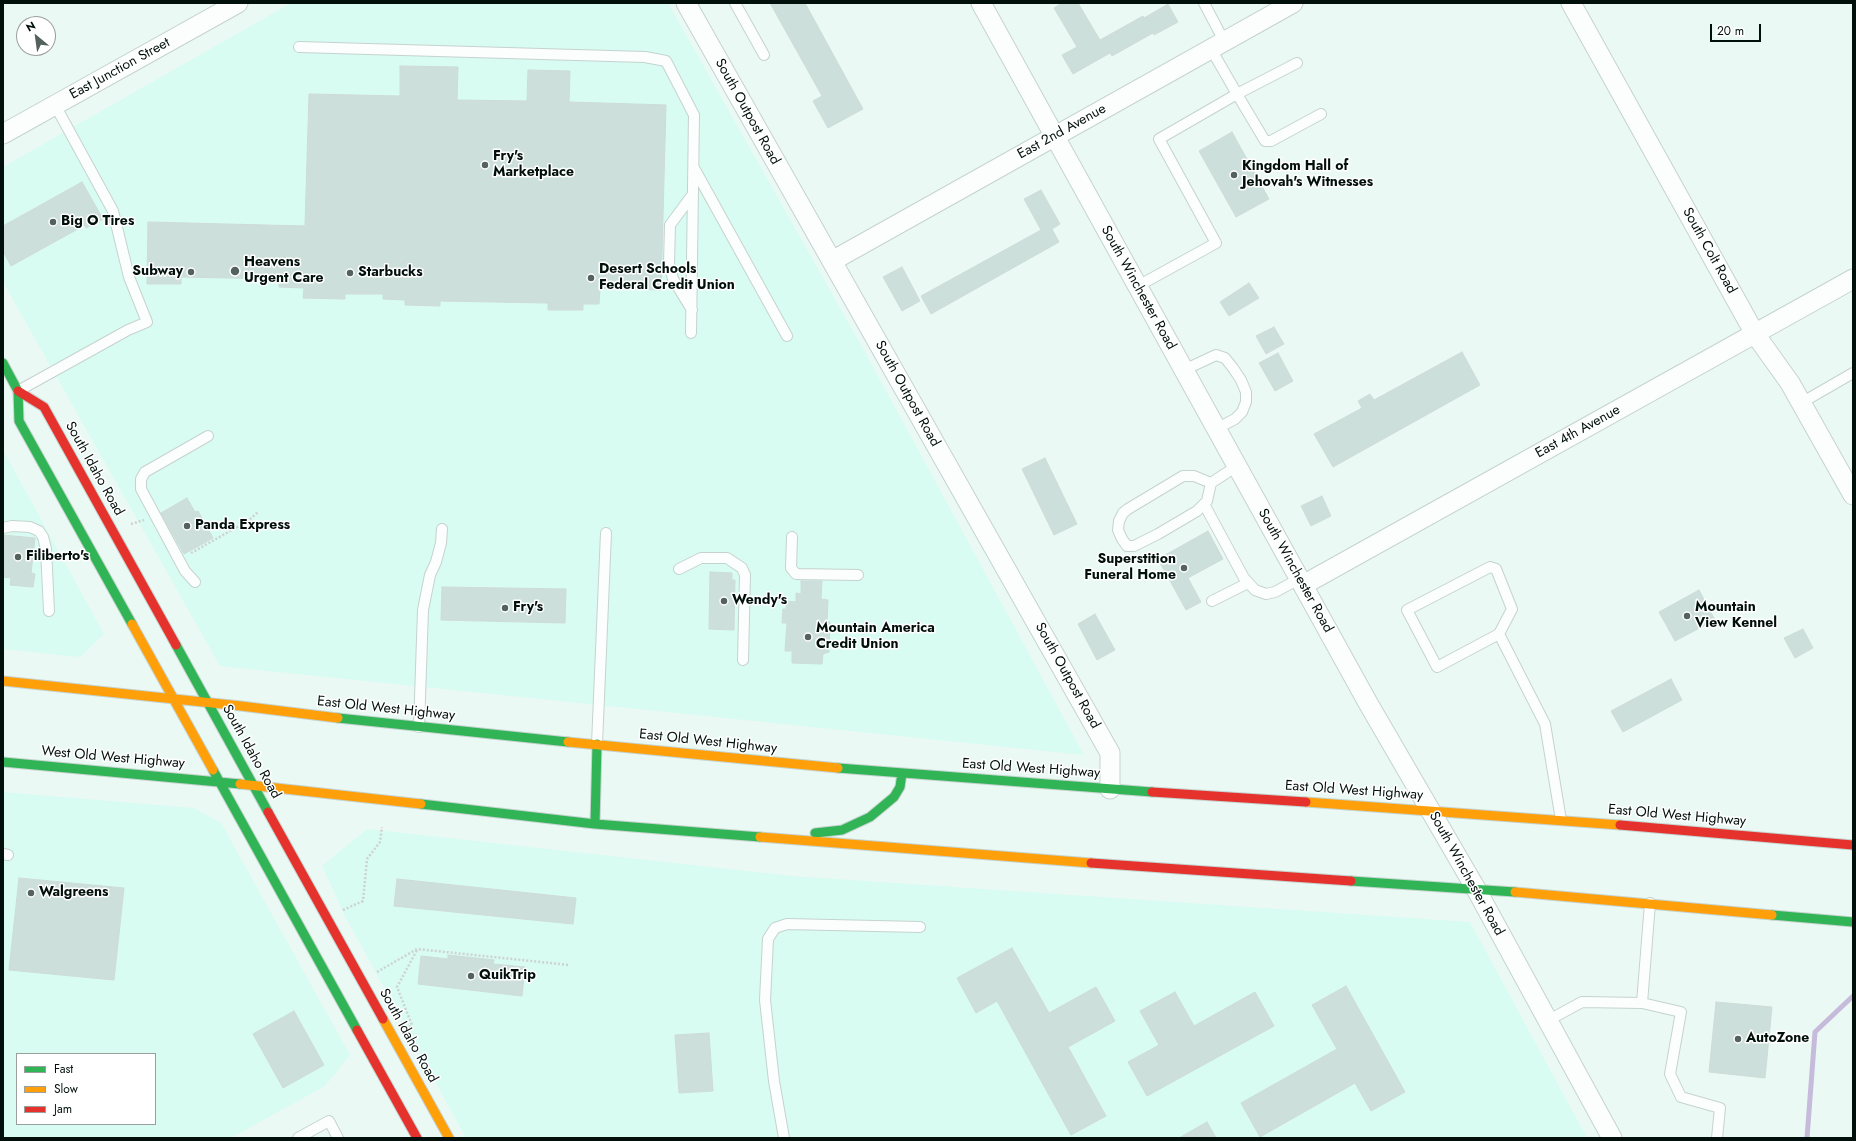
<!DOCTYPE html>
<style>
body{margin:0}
#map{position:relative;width:1856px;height:1141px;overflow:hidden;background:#ebf9f5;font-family:Jost,sans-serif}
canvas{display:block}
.frame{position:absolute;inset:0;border:4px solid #02100c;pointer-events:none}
.legend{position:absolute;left:16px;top:1053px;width:140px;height:72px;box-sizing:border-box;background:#fff;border:1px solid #9a9f9e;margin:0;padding:5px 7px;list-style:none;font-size:12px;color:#02100c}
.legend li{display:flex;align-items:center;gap:8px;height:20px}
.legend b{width:20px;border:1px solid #9a9f9e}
.north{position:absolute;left:16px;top:16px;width:40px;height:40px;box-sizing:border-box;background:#fff;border:1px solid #9a9f9e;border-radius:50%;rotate:331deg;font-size:11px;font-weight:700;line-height:16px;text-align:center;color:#02100c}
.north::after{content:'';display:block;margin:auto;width:14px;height:18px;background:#54625e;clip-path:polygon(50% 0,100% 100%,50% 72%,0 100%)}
.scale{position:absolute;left:1710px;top:24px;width:51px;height:18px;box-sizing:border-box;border:2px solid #02100c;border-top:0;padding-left:5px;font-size:12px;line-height:14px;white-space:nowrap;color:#02100c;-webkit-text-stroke:3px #fff;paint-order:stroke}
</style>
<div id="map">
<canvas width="1856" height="1141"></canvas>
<div class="frame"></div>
<ul class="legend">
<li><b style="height:5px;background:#30b455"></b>Fast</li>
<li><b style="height:5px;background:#ff9f0a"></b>Slow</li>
<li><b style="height:5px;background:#e5322d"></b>Jam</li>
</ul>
<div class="north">N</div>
<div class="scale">20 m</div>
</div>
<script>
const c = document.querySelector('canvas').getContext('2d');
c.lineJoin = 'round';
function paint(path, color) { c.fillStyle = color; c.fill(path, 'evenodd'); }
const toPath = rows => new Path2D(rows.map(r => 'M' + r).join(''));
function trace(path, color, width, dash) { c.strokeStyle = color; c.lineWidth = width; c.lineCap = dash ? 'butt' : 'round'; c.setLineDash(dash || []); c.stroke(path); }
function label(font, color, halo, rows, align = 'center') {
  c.font = font + ' Jost,sans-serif'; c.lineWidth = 3; c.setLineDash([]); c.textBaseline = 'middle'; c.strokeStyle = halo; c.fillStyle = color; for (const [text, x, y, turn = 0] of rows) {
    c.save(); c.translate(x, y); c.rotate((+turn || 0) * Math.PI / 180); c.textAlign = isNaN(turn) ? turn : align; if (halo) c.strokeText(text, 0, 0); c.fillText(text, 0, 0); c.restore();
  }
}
paint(toPath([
 [291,3,668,3,866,354,1084,755,220,666,3,282,3,167],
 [3,450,104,634,80,657,3,649],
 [3,792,194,808,221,823,350,1055,325,1086,231,1138,3,1138],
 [17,1054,155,1054,155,1124,17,1124],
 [367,829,792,876,1470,922,1587,1138,466,1138,345,916,322,866]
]), '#d8fbf2');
trace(toPath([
 [1807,1138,1815,1032,1853,996]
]), '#c7bbdb', 5);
const building = toPath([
 [770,3,805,3,863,109,828,128,813,101,822,96,770,3],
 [1062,3,1078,3,1100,40,1143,16,1144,18,1168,4,1178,22,1154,35,1153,33,1112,56,1110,53,1073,74,1062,55,1077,47,1054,8,1062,3],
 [400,66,458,67,457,100,527,101,528,70,570,71,569,102,666,105,661,290,600,288,599,304,583,304,583,310,548,310,548,303,440,301,440,306,405,305,405,300,383,299,383,294,345,294,345,299,303,298,304,288,279,287,279,279,181,277,181,284,147,284,148,222,305,226,309,94,400,96,400,66],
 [1232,132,1269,199,1236,217,1199,151,1232,132],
 [82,182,103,219,86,228,85,225,11,266,3,251,3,226,82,182],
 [1041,190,1060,224,1052,229,1059,242,931,314,921,296,1041,230,1024,199,1041,190],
 [902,267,920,301,902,311,883,277,902,267],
 [1249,283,1259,298,1229,316,1220,302,1249,283],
 [1274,327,1284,344,1266,354,1256,336,1274,327],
 [1462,352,1480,385,1333,467,1314,434,1362,408,1358,401,1370,394,1374,400,1462,352],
 [1278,353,1293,381,1275,391,1259,363,1278,353],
 [1045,458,1077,524,1054,535,1022,469,1045,458],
 [1322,496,1331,516,1311,526,1301,506,1322,496],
 [187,498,195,512,198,511,213,538,184,554,161,513,187,498],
 [1208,531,1223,559,1188,578,1201,602,1186,610,1158,559,1208,531],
 [3,535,35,538,31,573,35,574,33,587,10,585,11,578,3,577,3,535],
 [710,572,732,573,732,580,735,580,734,630,709,629,710,572],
 [801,581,822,581,821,599,828,600,827,622,830,622,829,652,823,654,822,664,792,663,792,651,785,651,787,623,782,623,783,609,786,609,787,601,796,602,796,593,801,594,801,581],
 [442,587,566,589,565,623,441,620,442,587],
 [1699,590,1715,620,1675,641,1659,612,1699,590],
 [1095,614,1115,650,1097,660,1078,624,1095,614],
 [1803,629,1813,648,1795,658,1784,638,1803,629],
 [1671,679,1682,700,1623,732,1611,711,1671,679],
 [19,878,124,888,114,980,9,970,19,878],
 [397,879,576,898,573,924,394,906,397,879],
 [1012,948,1049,1013,1096,987,1115,1021,1068,1047,1106,1116,1071,1135,997,1001,976,1013,957,978,1012,948],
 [448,955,494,960,493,964,525,967,522,996,418,984,421,956,448,959,448,955],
 [1346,986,1405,1092,1371,1111,1355,1083,1260,1137,1241,1103,1337,1049,1312,1005,1346,986],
 [1175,992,1194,1026,1255,992,1274,1026,1147,1096,1128,1062,1159,1045,1140,1011,1175,992],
 [1716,1002,1772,1007,1765,1078,1709,1072,1716,1002],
 [294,1011,324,1065,283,1088,253,1034,294,1011],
 [709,1033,713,1091,679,1093,675,1035,709,1033],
 [1207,1122,1216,1138,1179,1138,1207,1122]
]);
paint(building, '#cddfda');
trace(building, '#cedcd8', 1);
const lane = toPath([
 [735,3,764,55],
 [1204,3,1224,41],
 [299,47,645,57,666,61,694,115,691,333],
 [1297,63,1237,94,1265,141,1271,141,1321,114],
 [694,168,787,336],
 [1138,286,1216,243,1159,139,1237,94,1211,49],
 [692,310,673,279,669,264,670,225,693,194],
 [1184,370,1216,355,1225,358,1233,368,1241,380,1246,392,1246,402,1242,412,1235,419,1216,429],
 [18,391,128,330,147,322,129,277,113,211,55,105],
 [1801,403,1853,373],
 [1211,483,1207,501,1197,511,1158,534,1134,546,1127,546,1122,539,1118,530,1119,521,1123,513,1128,509,1183,476,1194,476,1211,483,1237,466],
 [1204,504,1244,578,1255,590,1266,594,1275,592,1299,579],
 [3,528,12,526,30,527,39,531,43,537,46,549,49,611],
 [792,537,791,568,796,574,858,575],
 [679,569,701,558,727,558,742,568,745,575,743,660],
 [195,582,185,571,141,489,141,479,145,472,208,436],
 [1212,601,1248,583],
 [1499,634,1437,667,1407,610,1490,567,1496,569,1512,609,1499,634,1545,724,1561,820],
 [419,727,423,610,430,575,436,562,441,543,442,529],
 [597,744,606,533],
 [3,854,8,855],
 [1642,1003,1681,1012,1670,1074,1681,1097,1720,1108,1717,1138],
 [1547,1021,1582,1002,1642,1003,1650,903],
 [298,1138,329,1121,338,1138],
 [784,1138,774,1081,765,1000,768,939,775,928,787,924,920,927]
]);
const street = toPath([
 [686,3,1110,753,1110,789],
 [981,3,1368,703,1476,889,1612,1138],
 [1571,3,1755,334,1790,383,1853,495],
 [3,134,238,3],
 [832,261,1293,3],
 [1303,585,1853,279]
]);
const fast = toPath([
 [3,363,18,391,19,421,132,624],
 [176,645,268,812],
 [338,718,568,742],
 [3,762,240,784],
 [838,768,1152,792],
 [213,770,357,1030],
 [421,804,595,824,760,837],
 [595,824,597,744],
 [815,833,842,830,870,817,894,797,900,787,902,773],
 [1351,881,1515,892],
 [1772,915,1853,922]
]);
const slow = toPath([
 [132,624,213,770],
 [3,681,241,706,338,718],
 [568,742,838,768],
 [240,784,421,804],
 [1306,802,1620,825],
 [760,837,1091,863],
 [1515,892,1772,915],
 [383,1019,449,1138]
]);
const jam = toPath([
 [18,391,44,407,176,645],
 [1152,792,1306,802],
 [268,812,383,1019],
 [1620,825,1853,845],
 [1091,863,1351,881],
 [357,1030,417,1138]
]);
trace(lane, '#c5d3cf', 12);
trace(street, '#c5d3cf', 21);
trace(fast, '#c5d3cf', 11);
trace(slow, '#c5d3cf', 11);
trace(jam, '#c5d3cf', 11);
trace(toPath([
 [131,524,144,520],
 [191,553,248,521,258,512],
 [343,910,363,901,367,859,380,842,382,827],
 [377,972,417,949,569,965],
 [409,1027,412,1025,397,987,417,950]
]), '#ced2d1', 2.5, [2, 2]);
trace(lane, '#fcfefe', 10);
trace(street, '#fcfefe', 19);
trace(fast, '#30b455', 9);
trace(slow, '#ff9f0a', 9);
trace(jam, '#e5322d', 9);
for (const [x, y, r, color] of [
 [485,165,4,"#54625e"],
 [1234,175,4,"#54625e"],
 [53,222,4,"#54625e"],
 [235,271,5,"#54625e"],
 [191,272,4,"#54625e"],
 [350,273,4,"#54625e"],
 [591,278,4,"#54625e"],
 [187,526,4,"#54625e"],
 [18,557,4,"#54625e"],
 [1184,568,4,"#54625e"],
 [724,601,4,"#54625e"],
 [505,608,4,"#54625e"],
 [1687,616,4,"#54625e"],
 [808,637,4,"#54625e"],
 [31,893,4,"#54625e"],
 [471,976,4,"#54625e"],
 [1738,1039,4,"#54625e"]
]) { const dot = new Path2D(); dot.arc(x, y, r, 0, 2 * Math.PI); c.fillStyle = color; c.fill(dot); trace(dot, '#fff', 1.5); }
label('14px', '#02100c', '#fff', [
 ["East Junction Street",120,69,-29],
 ["South Outpost Road",747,112,61],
 ["East 2nd Avenue",1062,132,-29],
 ["South Colt Road",1709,251,61],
 ["South Winchester Road",1138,288,61],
 ["South Outpost Road",907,394,61],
 ["East 4th Avenue",1578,432,-29],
 ["South Idaho Road",94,469,61],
 ["South Winchester Road",1295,571,61],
 ["South Outpost Road",1067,676,61],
 ["East Old West Highway",386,709,6],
 ["East Old West Highway",708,742,6],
 ["South Idaho Road",251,752,61],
 ["West Old West Highway",113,758,5],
 ["East Old West Highway",1031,769,4],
 ["East Old West Highway",1354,791,4],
 ["East Old West Highway",1677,816,5],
 ["South Winchester Road",1466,874,61],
 ["South Idaho Road",408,1036,61]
]);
label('bold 14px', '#02100c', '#fff', [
 ["Fry's",493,157],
 ["Marketplace",493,173],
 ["Kingdom Hall of",1242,167],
 ["Jehovah's Witnesses",1242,183],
 ["Big O Tires",61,222],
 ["Heavens",244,263],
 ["Urgent Care",244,279],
 ["Desert Schools",599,270],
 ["Federal Credit Union",599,286],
 ["Subway",183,272,"right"],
 ["Starbucks",358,273],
 ["Panda Express",195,526],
 ["Filiberto's",26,557],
 ["Superstition",1176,560,"right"],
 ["Funeral Home",1176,576,"right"],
 ["Wendy's",732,601],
 ["Fry's",513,608],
 ["Mountain",1695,608],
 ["View Kennel",1695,624],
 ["Mountain America",816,629],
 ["Credit Union",816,645],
 ["Walgreens",39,893],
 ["QuikTrip",479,976],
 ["AutoZone",1746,1039]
], 'left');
</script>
